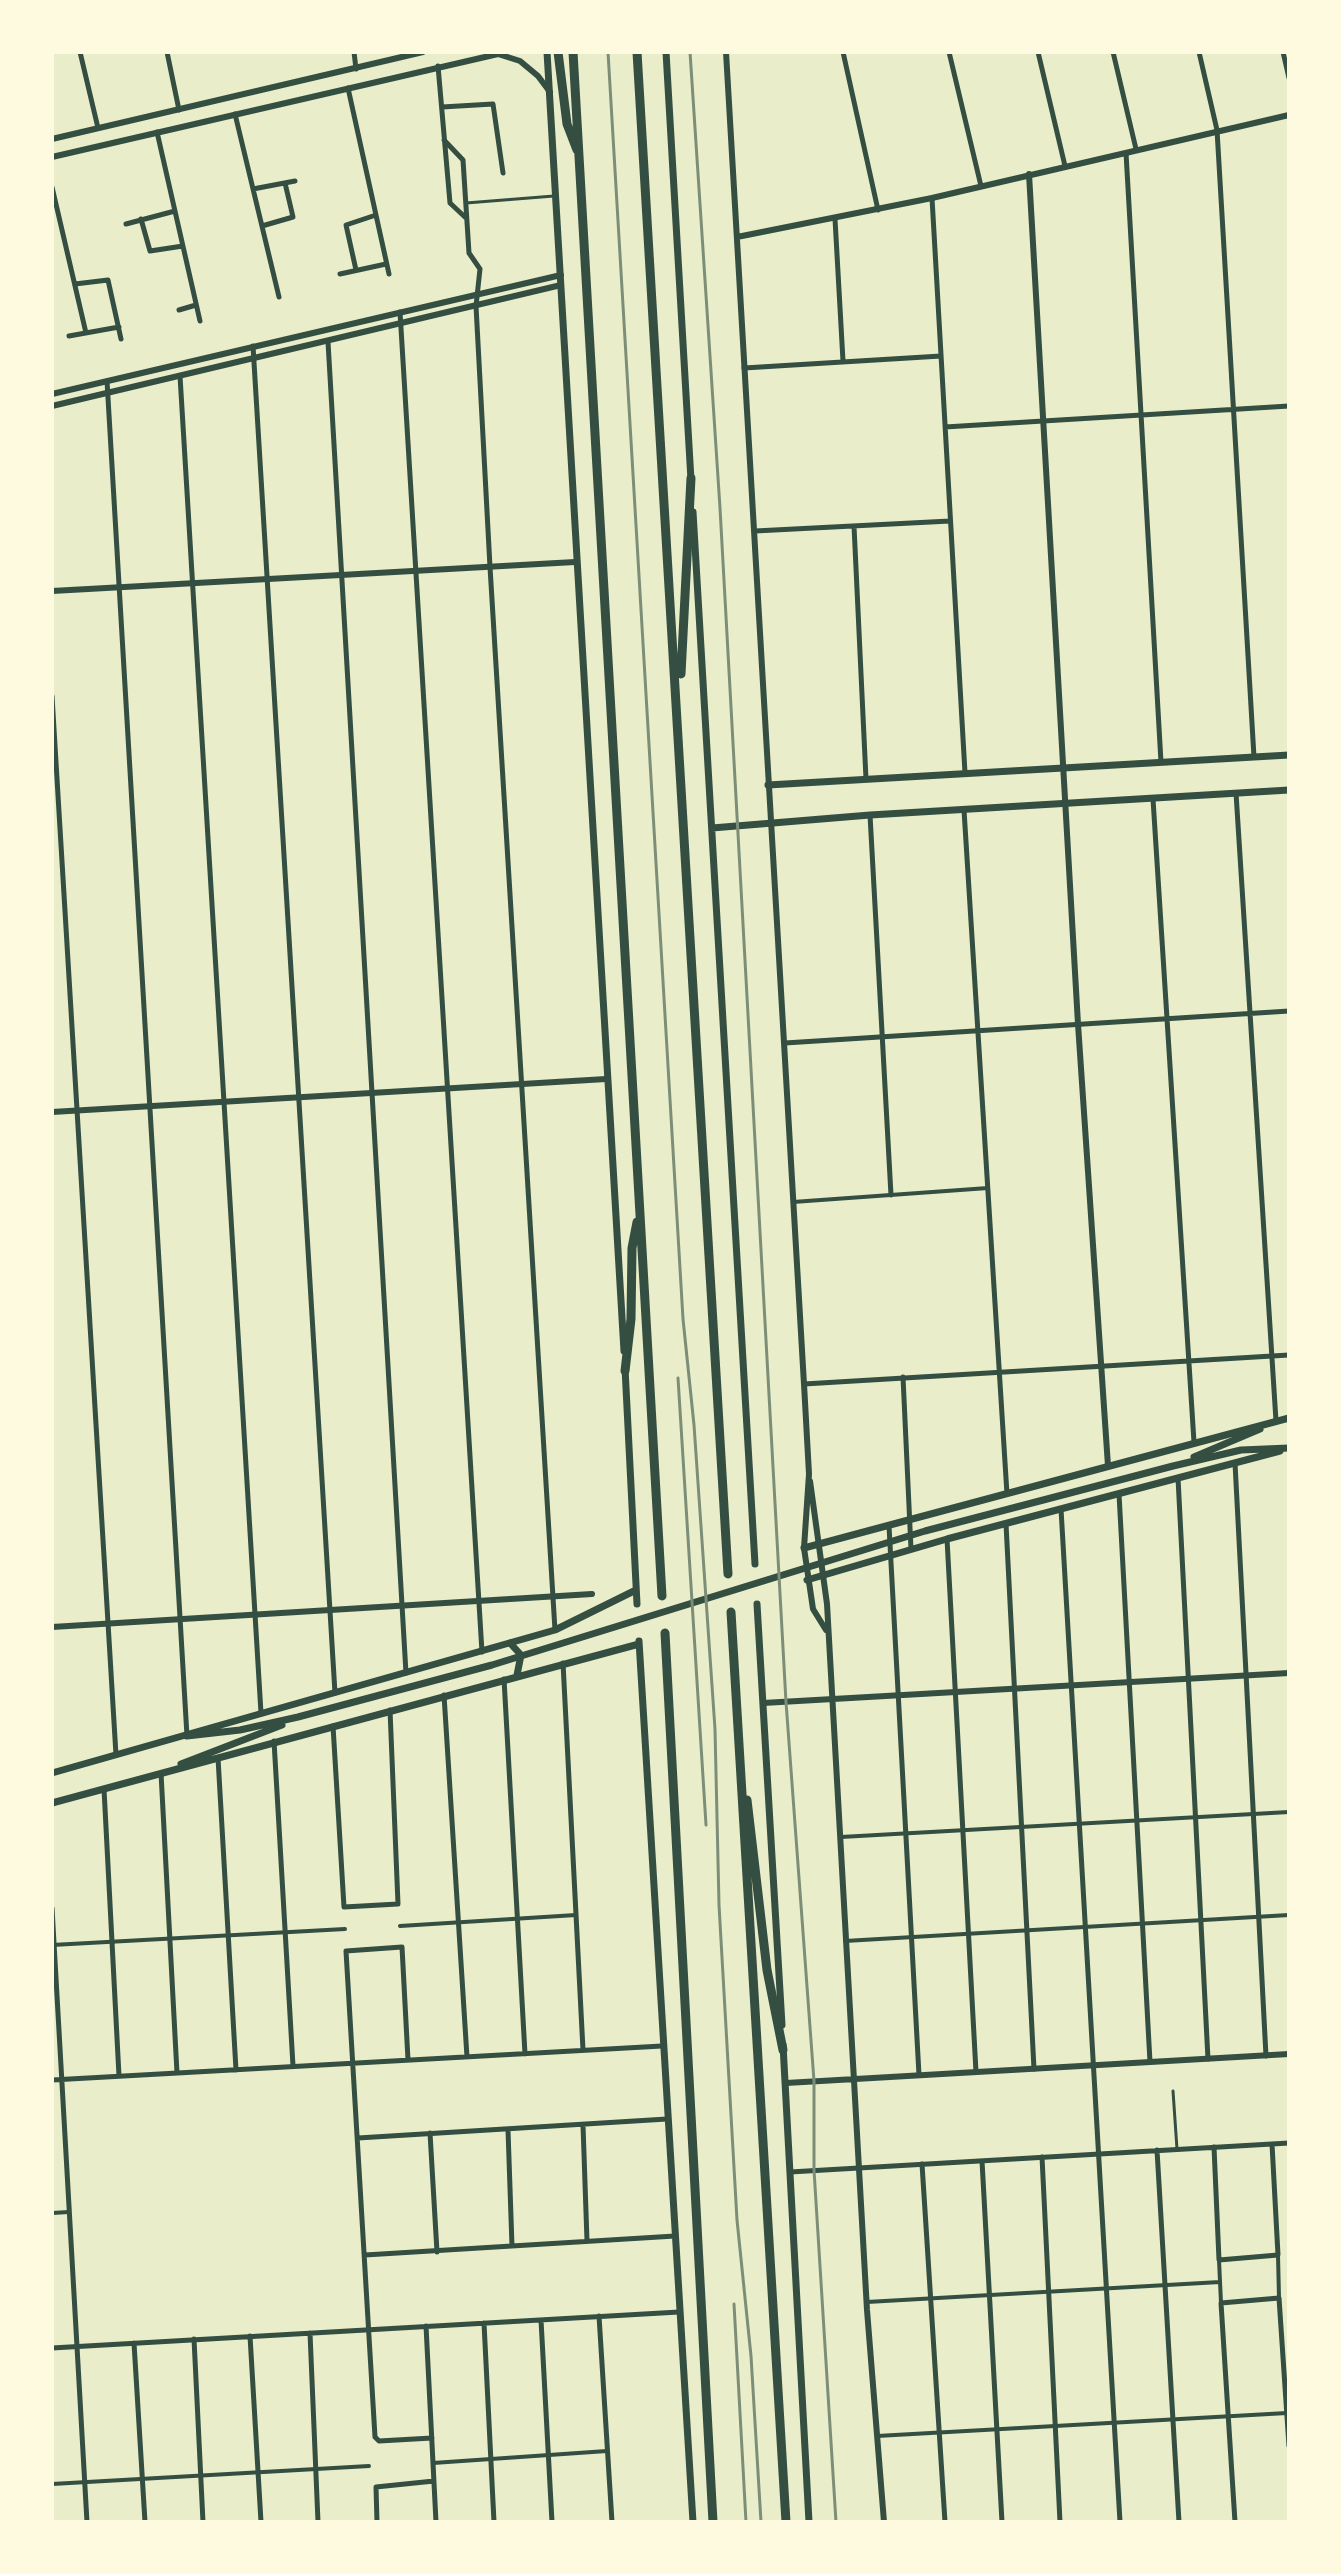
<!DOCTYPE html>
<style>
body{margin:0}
#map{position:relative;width:1341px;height:2574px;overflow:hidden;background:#e9edc9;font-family:"Exo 2",sans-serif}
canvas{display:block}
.frame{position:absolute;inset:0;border:54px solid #fefae0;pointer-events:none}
</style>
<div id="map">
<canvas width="1341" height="2574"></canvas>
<div class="frame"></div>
</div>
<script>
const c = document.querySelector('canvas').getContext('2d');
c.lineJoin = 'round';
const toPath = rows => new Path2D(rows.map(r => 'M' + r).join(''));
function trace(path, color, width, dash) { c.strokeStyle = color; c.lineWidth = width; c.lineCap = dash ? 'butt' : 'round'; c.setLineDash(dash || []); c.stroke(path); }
trace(toPath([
 [466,203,554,196],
 [1173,2091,1177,2149]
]), '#344e41', 3);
trace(toPath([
 [793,1202,988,1188],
 [841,1837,1289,1812],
 [400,1926,576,1915],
 [845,1941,1289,1915],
 [52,1945,345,1929],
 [52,2213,69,2212],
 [1278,2255,1279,2298],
 [1219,2260,1221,2303],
 [867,2302,1220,2282],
 [877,2436,1287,2413],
 [433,2463,607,2451],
 [52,2484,369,2466]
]), '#344e41', 4);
trace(toPath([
 [80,52,98,128],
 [167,52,179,110],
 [354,52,356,69],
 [843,52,878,210],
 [949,52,981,186],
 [1038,52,1065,166],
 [1113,52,1136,149],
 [1199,52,1217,130,1254,757],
 [1283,52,1289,78],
 [438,66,450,203,466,218],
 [348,88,389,274],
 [442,107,493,104,503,173],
 [235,114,279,297],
 [157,132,200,321],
 [444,140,463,160,469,253,480,269,476,306,490,567,555,1630],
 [1126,153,1161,762],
 [52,187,86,333],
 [253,189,295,181],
 [932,198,965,773],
 [141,219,150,251,183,246],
 [835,219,843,361],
 [126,224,175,211],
 [262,226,293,217,285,183],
 [356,270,346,225,376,215],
 [340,274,386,264],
 [75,284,108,280,121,339],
 [179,310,196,305],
 [400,312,482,1652],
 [69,336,119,327],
 [328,342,406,1673],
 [253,346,335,1693],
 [744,368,941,356],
 [180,376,261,1713],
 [107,381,187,1736],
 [945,427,1289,406],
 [854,526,866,779],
 [755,531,950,521],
 [52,696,116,1755],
 [1236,793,1276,1421],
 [1153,799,1194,1442],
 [964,810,1007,1494],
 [870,815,891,1195],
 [785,1043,1289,1011],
 [903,1377,911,1549],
 [804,1384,1289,1355],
 [1235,1463,1266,2056],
 [1178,1478,1208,2059],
 [1119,1494,1150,2062],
 [1061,1509,1120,2522],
 [1006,1524,1034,2069],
 [889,1526,919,2075],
 [947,1539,976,2072],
 [563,1663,583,2050],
 [504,1679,525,2054],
 [444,1695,467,2057],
 [333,1726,344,1907,398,1904,390,1710],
 [274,1741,293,2066],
 [218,1758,236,2070],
 [161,1773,177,2073],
 [104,1789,119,2076],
 [52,1908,87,2522],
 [408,2060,402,1947,346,1951,375,2437,379,2441,432,2438],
 [52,2080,662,2046],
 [583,2125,587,2241],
 [508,2130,512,2246],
 [430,2133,437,2252],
 [358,2138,667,2119],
 [1214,2147,1219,2260,1278,2255,1272,2144],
 [1157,2150,1179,2522],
 [1042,2157,1060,2522],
 [982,2161,1002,2522],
 [922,2164,945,2522],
 [790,2172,1289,2143],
 [365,2255,675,2236],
 [599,2316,612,2522],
 [541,2320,552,2522],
 [484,2323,494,2522],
 [426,2326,436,2522],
 [310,2333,318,2522],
 [250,2336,261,2522],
 [194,2339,203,2522],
 [134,2343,145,2522],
 [52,2348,679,2312],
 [377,2522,376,2487,434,2481],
 [1235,2522,1221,2303,1279,2298,1289,2446]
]), '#344e41', 5);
trace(toPath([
 [726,52,804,1384,809,1474,804,1548,813,1609,826,1630],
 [52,139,423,52],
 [52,157,498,54,520,61,538,76,550,92],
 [1029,174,1078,1024,1108,1466],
 [737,237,932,198,1289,115],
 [52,394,561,275],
 [52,406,561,285],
 [52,591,575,562],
 [52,1112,606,1079],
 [810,1481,827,1604,867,2310,884,2522],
 [52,1627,592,1594],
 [763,1703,1289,1673],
 [786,2083,1289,2054]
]), '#344e41', 6);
trace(toPath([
 [547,52,624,1351],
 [666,52,691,480],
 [693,512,755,1564],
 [768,785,1289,755],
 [712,828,870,815,1289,790],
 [625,1368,637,1604],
 [1194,1457,1260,1429],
 [804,1548,1289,1418],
 [807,1580,947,1539,1280,1451],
 [757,1604,782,2025],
 [639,1641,693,2522],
 [510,1643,521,1655,517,1675],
 [187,1736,240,1730,298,1717,492,1665,925,1531,1173,1466,1241,1450,1289,1448],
 [181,1764,282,1725],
 [52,1773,555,1630,636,1590],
 [52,1803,639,1644],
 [783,2045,809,2522]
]), '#344e41', 7);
trace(toPath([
 [558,52,567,124,577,150],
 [573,52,662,1596],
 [637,52,728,1574],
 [681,674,691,478],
 [625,1371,631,1319,632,1248,637,1222],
 [731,1612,786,2522],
 [665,1633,713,2522],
 [747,1800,767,1970,783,2050]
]), '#344e41', 9);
trace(toPath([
 [608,52,683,1319,694,1425,715,1729,719,1905,737,2220,751,2356,761,2522],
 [690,52,720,508,786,1702,814,2081,814,2170,836,2522],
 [678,1378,706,1825],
 [734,2304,746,2522]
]), '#7c8e77', 3);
</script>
